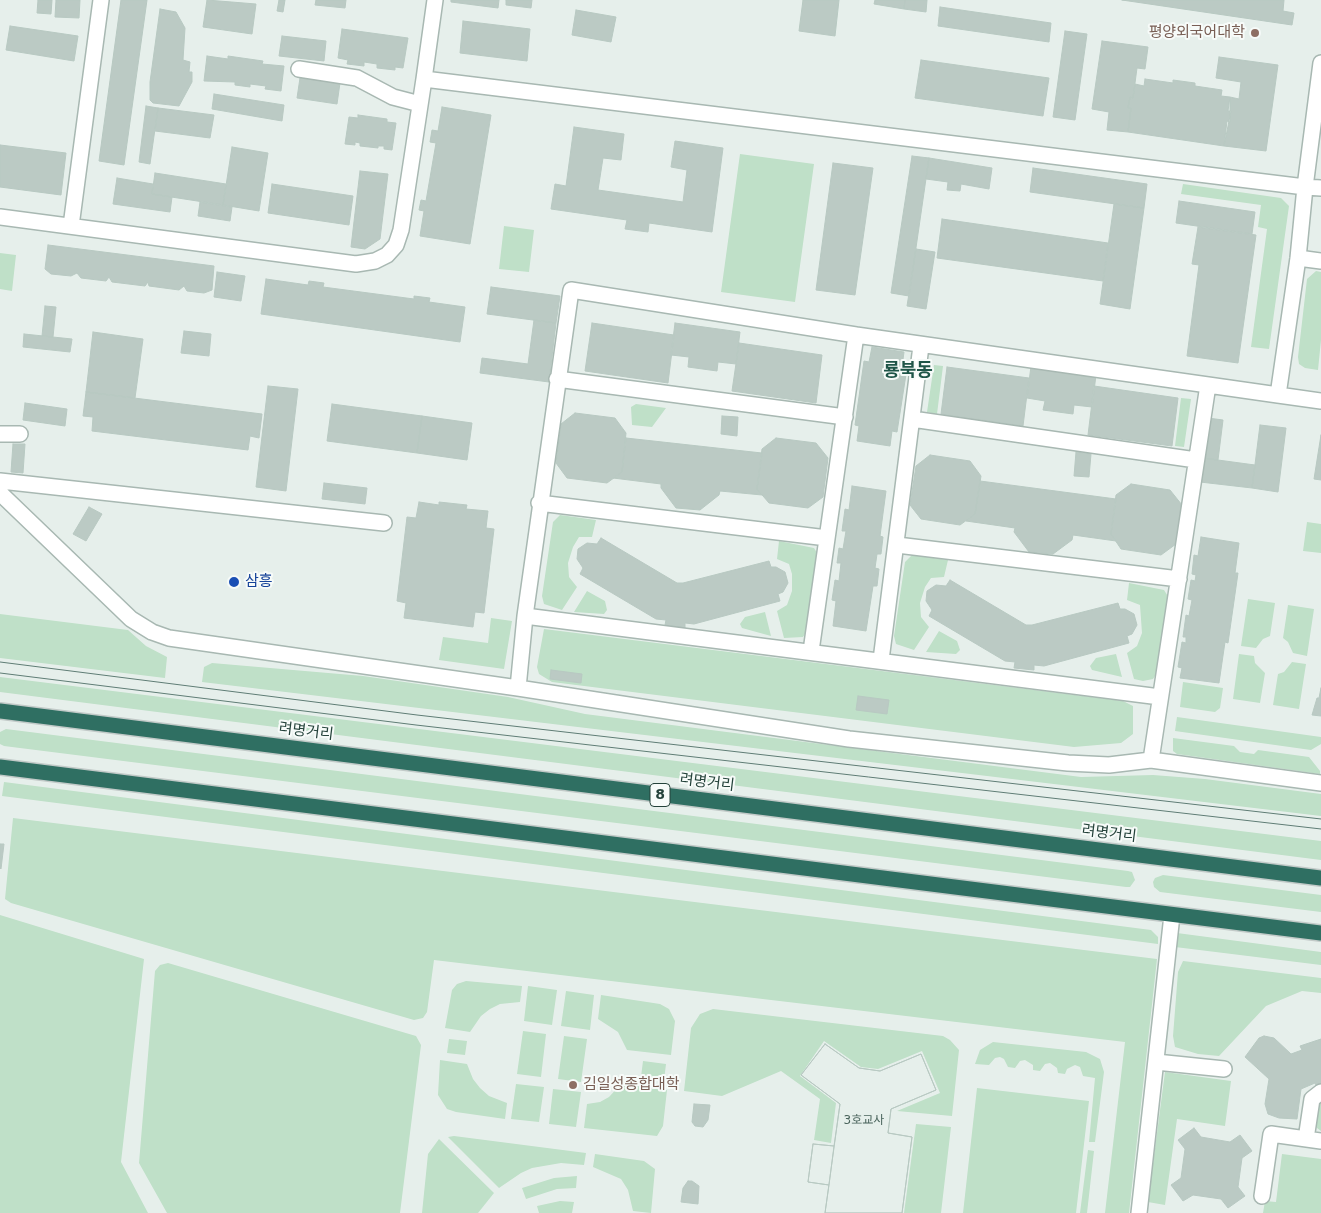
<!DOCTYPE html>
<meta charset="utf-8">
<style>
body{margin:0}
canvas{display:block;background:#e6efeb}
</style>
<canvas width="1321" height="1213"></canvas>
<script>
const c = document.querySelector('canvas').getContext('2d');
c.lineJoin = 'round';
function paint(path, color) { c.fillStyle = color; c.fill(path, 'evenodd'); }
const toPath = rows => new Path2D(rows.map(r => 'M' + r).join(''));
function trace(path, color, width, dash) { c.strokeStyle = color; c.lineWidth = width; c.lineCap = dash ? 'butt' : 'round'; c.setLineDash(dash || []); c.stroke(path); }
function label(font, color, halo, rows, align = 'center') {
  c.font = font + ' "DejaVu Sans","Noto Sans KR",sans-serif'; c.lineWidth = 4; c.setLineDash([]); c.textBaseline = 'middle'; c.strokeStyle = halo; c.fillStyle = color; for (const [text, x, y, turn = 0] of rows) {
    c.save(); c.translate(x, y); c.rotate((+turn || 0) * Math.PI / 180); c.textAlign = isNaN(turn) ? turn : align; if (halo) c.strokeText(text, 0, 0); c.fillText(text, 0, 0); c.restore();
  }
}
paint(toPath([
 [740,154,814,164,795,302,721,292],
 [1183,184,1281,198,1289,206,1269,349,1251,347,1267,229,1258,227,1261,205,1181,194],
 [504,226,534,230,529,272,499,269],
 [0,253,16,255,12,291,0,289],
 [1316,271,1321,272,1321,340,1318,370,1305,368,1299,364,1298,357,1307,279],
 [934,365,943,366,937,414,927,412],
 [1181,398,1191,399,1184,447,1175,446],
 [636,404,666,408,652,427,632,425,631,407],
 [560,515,596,520,592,537,579,537,573,547,568,563,569,577,577,587,562,610,544,604,542,596,553,522],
 [1307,522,1321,524,1321,553,1303,551],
 [779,541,814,548,819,556,807,631,803,637,784,638,777,611,787,605,792,591,792,574,789,564,777,559],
 [912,555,948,560,944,577,931,578,925,587,920,603,921,617,929,627,914,650,896,644,894,636,905,562],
 [1129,583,1164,590,1169,598,1157,673,1153,679,1143,681,1134,679,1127,653,1137,646,1142,633,1140,605,1127,600],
 [587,591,605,601,607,610,604,614,574,612],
 [1248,599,1275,603,1270,636,1263,639,1256,648,1241,646],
 [1288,605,1314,609,1307,656,1293,653,1288,642,1283,638],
 [765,612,771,636,742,628,740,624,745,617],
 [0,614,128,630,146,646,167,657,165,678,0,658],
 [491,618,512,621,504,669,439,660,443,637,488,643],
 [544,629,1123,701,1133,706,1133,734,1121,743,1074,747,552,682,539,674,537,667],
 [939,631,957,641,960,650,956,654,926,652],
 [1116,654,1122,677,1092,670,1090,666,1096,658],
 [1239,654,1254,656,1255,663,1265,673,1260,703,1233,699],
 [1292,662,1306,664,1299,709,1273,705,1278,674,1284,672],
 [212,663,363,676,508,697,585,714,1081,777,1153,775,1205,779,1321,794,1321,816,202,682,204,667],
 [0,677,1321,841,1321,860,0,692],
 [1183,682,1223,688,1220,708,1215,712,1180,707],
 [1177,717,1321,737,1321,744,1311,750,1175,731],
 [6,729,1128,871,1132,872,1135,880,1130,887,1126,887,4,746,0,744,0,732],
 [1173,738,1234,746,1240,752,1254,754,1258,750,1309,757,1320,771,1320,774,1177,754,1173,751],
 [4,782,1151,930,1158,937,1158,944,2,796],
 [13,818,1157,959,1129,1213,1105,1213,1125,1042,434,960,427,1012,423,1018,414,1020,11,903,5,899],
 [1163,875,1321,895,1321,912,1160,892,1154,887,1153,882,1155,878],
 [0,915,144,959,121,1162,148,1213,0,1213],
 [1177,933,1321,952,1321,965,1175,947],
 [1183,961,1321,978,1321,993,1302,991,1266,1006,1219,1056,1198,1054,1175,1047,1173,1036,1178,972],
 [168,963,416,1036,421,1045,400,1213,167,1213,139,1163,155,971,160,965],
 [466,981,522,986,520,1002,500,1004,490,1009,481,1016,470,1032,445,1028,452,990,457,984],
 [528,986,557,990,552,1025,524,1021],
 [566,991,594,995,590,1030,561,1026],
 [601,995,660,1004,669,1009,675,1021,671,1055,627,1050,618,1032,598,1019],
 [713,1009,943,1036,950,1040,959,1050,952,1116,897,1111,940,1093,922,1051,878,1069,861,1067,824,1041,800,1076,836,1103,831,1143,814,1140,820,1099,781,1071,722,1096,684,1091,691,1028,700,1014],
 [523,1031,546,1034,541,1077,517,1074],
 [564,1036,587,1039,581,1082,558,1079],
 [449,1039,467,1041,465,1055,447,1053],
 [993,1042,1086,1052,1100,1059,1104,1072,1095,1142,1089,1142,1095,1078,1083,1076,1080,1067,1075,1065,1067,1069,1065,1074,1058,1073,1057,1068,1050,1063,1045,1064,1040,1071,1033,1070,1033,1065,1025,1060,1020,1061,1015,1068,1008,1067,1004,1059,1000,1057,995,1058,989,1065,975,1064,980,1050],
 [440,1060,467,1064,473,1079,480,1088,489,1096,507,1103,505,1119,456,1112,447,1109,438,1095],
 [643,1061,666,1064,664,1080,641,1077],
 [1165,1072,1231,1081,1225,1126,1177,1119,1165,1205,1148,1202],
 [516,1084,544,1087,539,1122,511,1119],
 [621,1084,667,1090,663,1126,657,1136,584,1128,587,1104,600,1102,609,1097],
 [977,1088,1089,1101,1076,1213,963,1213],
 [553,1089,581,1092,576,1127,549,1124],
 [1321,1100,1321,1131,1317,1128,1314,1121,1316,1106],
 [916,1124,951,1127,941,1213,904,1213],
 [454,1136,586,1153,584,1165,561,1163,532,1168,521,1173,499,1188,448,1137],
 [439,1139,494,1193,478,1213,422,1213,428,1154],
 [1088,1150,1094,1151,1087,1213,1080,1213],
 [595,1154,644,1161,655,1169,651,1213,633,1211,628,1190,621,1179,593,1167],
 [1282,1154,1321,1159,1321,1213,1263,1213,1265,1201,1276,1202],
 [577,1176,576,1188,557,1189,526,1199,522,1188,554,1178],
 [560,1201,574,1202,572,1213,539,1213,537,1206]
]), '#bfe0c8');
const building = toPath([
 [38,0,52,0,51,14,37,13,38,0],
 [56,0,80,0,79,18,55,17,56,0],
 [121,0,147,0,124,165,99,161,121,0],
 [207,0,256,4,252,34,203,27,207,0],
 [279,0,285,0,283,12,277,11,279,0],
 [316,0,346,0,345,8,315,5,316,0],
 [451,0,499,0,498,8,451,2,451,0],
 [506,0,532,0,531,8,506,5,506,0],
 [803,0,839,0,835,36,799,31,803,0],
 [875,0,905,0,904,9,874,4,875,0],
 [905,0,927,0,926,12,904,9,905,0],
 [1122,0,1284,0,1283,11,1294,13,1292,25,1122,0],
 [940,7,1051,23,1049,42,938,26,940,7],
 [160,9,176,12,185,28,183,60,190,62,189,72,192,72,192,82,179,106,153,103,150,100,150,82,160,9],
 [576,10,616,17,611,42,572,35,576,10],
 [463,21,530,29,527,61,460,53,463,21],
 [10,26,78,36,74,61,6,50,10,26],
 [342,29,408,38,403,68,395,67,395,70,377,68,377,64,364,62,364,66,347,64,348,60,338,58,342,29],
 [1065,31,1087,34,1075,120,1053,117,1065,31],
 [282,36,326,41,324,61,279,56,282,36],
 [1102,41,1148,47,1145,69,1137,68,1133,98,1130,97,1128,108,1131,108,1128,132,1107,130,1109,112,1092,109,1102,41],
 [207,56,228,59,228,56,263,61,262,64,284,66,281,91,265,89,266,86,250,84,250,87,235,85,235,82,204,81,207,56],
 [1219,57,1278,65,1266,151,1224,146,1227,121,1230,122,1230,97,1239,99,1241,82,1216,78,1219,57],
 [921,60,1049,78,1043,116,915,98,921,60],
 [300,78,340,83,337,104,297,98,300,78],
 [1145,79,1173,83,1173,80,1195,83,1195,86,1222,90,1221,96,1230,97,1228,111,1231,111,1224,146,1128,132,1131,108,1128,108,1130,97,1133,98,1135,84,1144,86,1145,79],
 [214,94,284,105,282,121,212,109,214,94],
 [146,106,158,108,150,164,139,162,146,106],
 [442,107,491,115,470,244,420,236,424,211,419,210,421,200,426,201,436,143,430,142,432,130,438,131,442,107],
 [158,108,214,115,210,138,155,131,158,108],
 [358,115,387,119,387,122,396,123,392,150,384,149,384,146,378,146,378,148,360,146,360,143,355,142,355,145,345,144,349,117,358,118,358,115],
 [574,127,624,134,621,160,603,158,598,190,683,202,687,170,671,167,675,141,723,148,712,232,649,223,648,232,625,229,627,220,551,209,555,184,566,186,574,127],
 [0,145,66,153,61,195,0,187,0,145],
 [232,147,268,153,259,211,223,205,232,147],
 [912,156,929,158,909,296,891,293,912,156],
 [929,158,992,168,989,189,961,184,960,191,947,190,948,182,926,179,929,158],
 [833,163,873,168,855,295,816,290,833,163],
 [1033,168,1147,184,1144,208,1030,192,1033,168],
 [360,171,388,174,380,239,365,249,351,247,360,171],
 [155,173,226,184,223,205,152,194,155,173],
 [117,178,153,184,152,194,172,197,170,212,113,204,117,178],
 [272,184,353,196,349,225,268,213,272,184],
 [1179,201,1255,212,1252,234,1176,223,1179,201],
 [200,202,232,207,230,221,198,216,200,202],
 [1114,204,1144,208,1130,309,1100,304,1114,204],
 [942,219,1108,243,1103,281,937,258,942,219],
 [1198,227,1256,235,1238,363,1187,356,1199,265,1192,264,1198,227],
 [48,245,214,266,212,290,204,293,187,291,184,286,179,290,149,286,148,282,145,286,112,282,109,277,106,281,81,278,77,273,71,276,51,274,45,269,48,245],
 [916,249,935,252,926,309,907,306,916,249],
 [217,272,245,276,241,301,214,297,217,272],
 [266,279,308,285,309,281,324,283,323,287,414,299,414,296,430,298,429,302,465,307,460,342,261,314,266,279],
 [491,287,560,296,556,323,487,314,491,287],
 [45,306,56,307,53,337,42,336,45,306],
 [534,320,556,323,549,382,480,373,482,358,528,364,534,320],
 [592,323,674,335,668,383,585,371,592,323],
 [675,323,740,332,736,364,718,362,717,371,688,367,689,357,671,355,675,323],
 [184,331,211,334,209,356,181,353,184,331],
 [93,332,143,339,135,398,86,392,93,332],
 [24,334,72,339,70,352,23,347,24,334],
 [739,343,822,355,816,403,732,391,739,343],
 [872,347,904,352,902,367,907,368,897,432,892,431,890,446,857,441,859,426,855,425,864,361,869,362,872,347],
 [1031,366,1096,375,1092,407,1074,405,1073,414,1043,410,1045,401,1027,398,1031,366],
 [947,367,1029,378,1023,426,941,414,947,367],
 [268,386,298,389,286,491,256,487,268,386],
 [1094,386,1178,398,1172,446,1088,435,1094,386],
 [86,392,262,414,259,438,250,436,248,450,92,431,93,417,83,416,86,392],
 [25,403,67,409,65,426,23,420,25,403],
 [332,404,422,416,417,453,327,441,332,404],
 [575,413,615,418,626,433,622,472,607,483,567,478,556,463,561,424,575,413],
 [422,416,472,423,467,460,417,453,422,416],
 [722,416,738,417,737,436,721,434,722,416],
 [1208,418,1223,420,1218,460,1203,458,1208,418],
 [1260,425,1286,428,1278,492,1252,488,1260,425],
 [1321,435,1321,480,1314,479,1321,435],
 [626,438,762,453,757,489,762,495,720,491,719,495,700,510,676,508,661,488,661,484,613,478,622,472,626,438],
 [776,438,816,443,828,458,823,497,808,508,769,503,757,489,762,449,776,438],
 [13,444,25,444,23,473,11,472,13,444],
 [1076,452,1091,454,1089,477,1074,476,1076,452],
 [930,455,970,461,981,476,975,514,960,525,921,519,910,505,916,466,930,455],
 [1203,458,1255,465,1252,488,1200,482,1203,458],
 [980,481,1116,499,1111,534,1116,541,1073,535,1072,540,1053,554,1029,552,1014,532,1015,528,966,521,975,514,980,481],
 [324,483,367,488,365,504,322,499,324,483],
 [1131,484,1170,490,1182,505,1176,544,1161,555,1121,549,1111,534,1116,495,1131,484],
 [852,486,886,491,880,536,883,537,881,554,877,554,875,568,879,569,877,586,873,586,866,631,833,626,836,601,832,600,835,580,839,581,841,563,837,563,839,548,843,549,846,531,842,531,845,509,849,510,852,486],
 [419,502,439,505,439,502,467,505,466,509,488,511,486,528,494,529,484,613,475,612,473,627,404,618,406,603,397,601,407,517,416,518,419,502],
 [89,507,102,514,86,541,73,534,89,507],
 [1201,537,1239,543,1235,573,1238,573,1228,643,1225,642,1219,683,1180,678,1182,668,1178,667,1182,642,1186,643,1186,637,1183,637,1186,615,1189,616,1192,600,1188,599,1191,580,1195,581,1196,575,1192,574,1194,555,1198,556,1201,537],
 [601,538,677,583,683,583,769,561,771,567,776,567,785,572,788,583,783,592,778,594,780,601,694,624,685,623,685,628,665,625,666,620,656,619,580,574,583,568,577,559,578,549,587,543,597,544,601,538],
 [950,580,1026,625,1032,625,1118,603,1120,609,1125,609,1134,614,1137,625,1132,634,1127,636,1129,643,1044,666,1034,665,1034,670,1014,668,1015,662,1005,661,929,616,932,610,926,601,927,591,936,585,946,586,950,580],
 [551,670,582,674,581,683,550,679,551,670],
 [1321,688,1321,716,1312,715,1317,698,1319,698,1321,688],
 [858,696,889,700,887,714,856,710,858,696],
 [0,844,4,844,1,869,0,868,0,844],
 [1264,1036,1274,1038,1291,1054,1302,1050,1300,1046,1321,1039,1321,1085,1317,1087,1315,1083,1301,1089,1297,1119,1279,1118,1268,1114,1265,1104,1269,1079,1245,1057,1259,1038,1264,1036],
 [825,1044,859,1068,880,1071,921,1054,936,1090,891,1109,888,1133,912,1137,902,1213,825,1213,829,1185,808,1182,813,1144,834,1146,840,1104,801,1075,825,1044],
 [825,1044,859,1068,880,1071,921,1054,936,1090,891,1109,888,1133,912,1137,902,1213,825,1213,840,1104,801,1075,825,1044],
 [694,1104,710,1105,708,1120,703,1127,695,1126,692,1122,694,1104],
 [1194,1128,1201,1137,1230,1142,1240,1135,1252,1151,1242,1158,1238,1187,1245,1196,1228,1208,1221,1199,1193,1195,1183,1201,1171,1185,1181,1178,1185,1149,1178,1140,1194,1128],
 [813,1144,834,1146,829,1185,808,1182,813,1144],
 [688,1181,692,1181,699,1186,698,1204,681,1202,683,1188,688,1181]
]);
paint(building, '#bbcac4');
trace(building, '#b8c9c2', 1);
const minor = toPath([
 [299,69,357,78,393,97,420,104],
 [424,79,435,0],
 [0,217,356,264,375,261,387,255,396,245,401,230,424,79,1305,187,1321,63],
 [71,226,101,0],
 [1298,258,1321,261],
 [856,335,1208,385],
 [557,379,845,417],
 [1278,395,1321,401],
 [912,419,1196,460],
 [0,434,20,434],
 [0,481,384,523],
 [0,493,131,619,152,632,169,638,518,688,849,739,1068,763,1109,765,1151,760,1208,385,1278,395,1298,258,1305,187,1321,188],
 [539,503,827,538],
 [897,545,1179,579],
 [525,616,571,290,856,335,811,651],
 [881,660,921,346],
 [518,688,525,616,1160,697],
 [1151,760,1321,783],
 [1156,1062,1224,1069],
 [1306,1139,1312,1099,1321,1092],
 [1262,1196,1271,1134,1321,1141],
 [1139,1213,1172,915]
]);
const highway = toPath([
 [0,711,1321,878],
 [0,767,1321,933]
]);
trace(minor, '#a8b8b2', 18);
trace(highway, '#c2cac8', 18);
trace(minor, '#fff', 15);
trace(highway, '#2f6f62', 15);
trace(toPath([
 [0,662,417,715,1321,819],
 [0,673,416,725,1321,829]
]), '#5f7d75', 1);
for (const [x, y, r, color] of [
 [1255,33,5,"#8d6e63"],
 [234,582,6,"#1a4fb4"],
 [573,1085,5,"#8d6e63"]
]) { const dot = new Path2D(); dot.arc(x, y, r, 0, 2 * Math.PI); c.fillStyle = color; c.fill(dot); trace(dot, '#f7fbf9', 2); }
label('12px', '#4a645c', null, [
 ["3호교사",864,1121]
]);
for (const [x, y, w] of [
 [660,795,20]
]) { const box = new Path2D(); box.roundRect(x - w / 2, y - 11.5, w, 23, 4); c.fillStyle = '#f7fbf9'; c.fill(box); trace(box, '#24423a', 1); }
label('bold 14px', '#24423a', null, [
 ["8",660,795]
]);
label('15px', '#785e54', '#f7fbf9', [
 ["평양외국어대학",1245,33],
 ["김일성종합대학",583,1085,"left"]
], 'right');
label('15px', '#164399', '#f7fbf9', [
 ["삼흥",245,582]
], 'left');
label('15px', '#24423a', '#f7fbf9', [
 ["려명거리",306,732,7],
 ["려명거리",707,783,7],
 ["려명거리",1109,834,7]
]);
label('bold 18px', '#1f5548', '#f7fbf9', [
 ["룡북동",908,371]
]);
</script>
